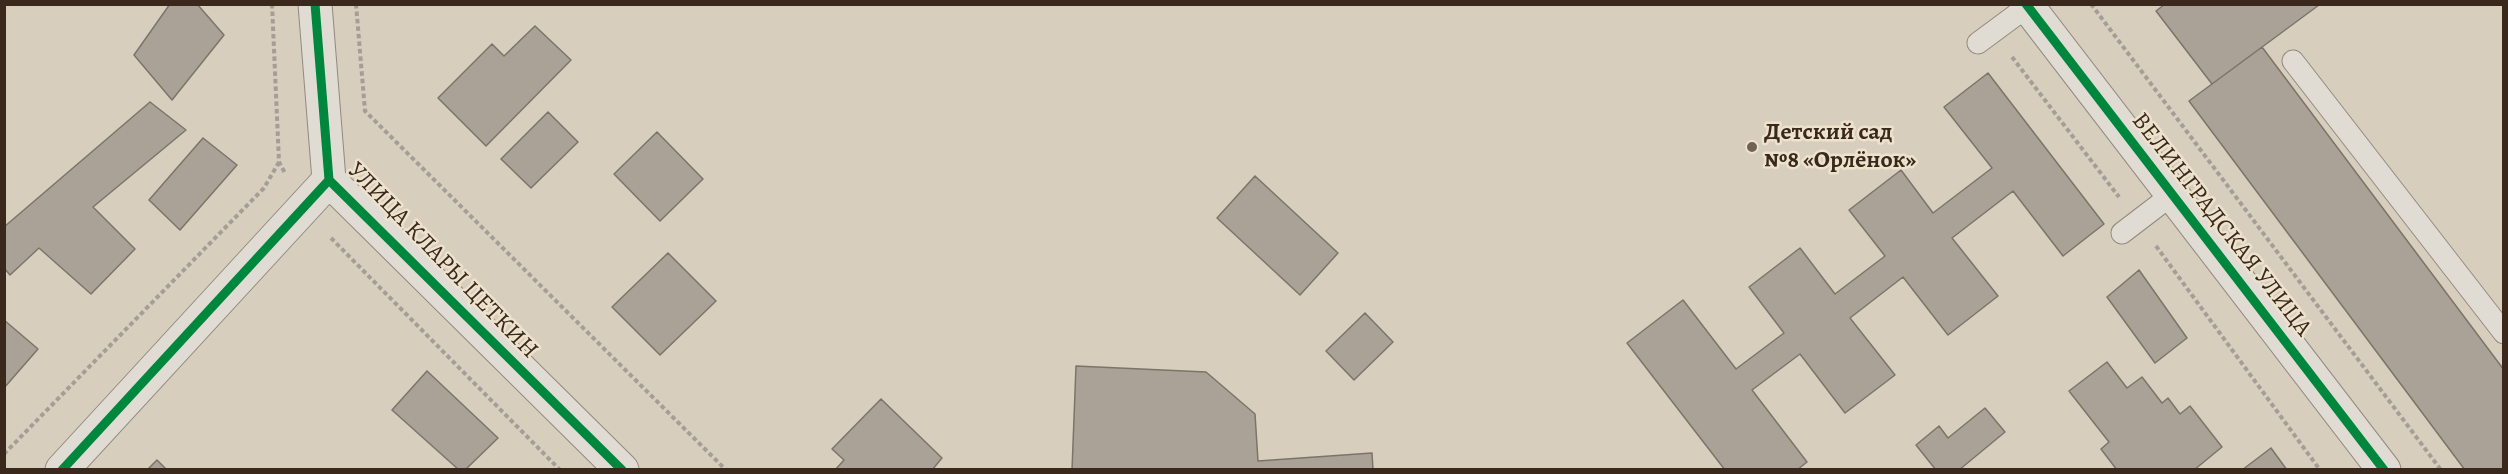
<!DOCTYPE html>
<meta charset="utf-8">
<style>
body{margin:0}
#map{position:relative;width:2508px;height:474px;overflow:hidden;background:#d8cebd;font-family:Alegreya,serif}
canvas{display:block}
.frame{position:absolute;inset:0;border:6px solid #3a281c;pointer-events:none}
</style>
<div id="map">
<canvas width="2508" height="474"></canvas>
<div class="frame"></div>
</div>
<script>
const c = document.querySelector('canvas').getContext('2d');
c.lineJoin = 'round';
function paint(path, color) { c.fillStyle = color; c.fill(path, 'evenodd'); }
const toPath = rows => new Path2D(rows.map(r => 'M' + r).join(''));
function trace(path, color, width, dash) { c.strokeStyle = color; c.lineWidth = width; c.lineCap = dash ? 'butt' : 'round'; c.setLineDash(dash || []); c.stroke(path); }
function label(font, color, halo, rows, align = 'center') {
  c.font = font + ' Alegreya,serif'; c.lineWidth = 5; c.setLineDash([]); c.textBaseline = 'middle'; c.strokeStyle = halo; c.fillStyle = color; for (const [text, x, y, turn = 0] of rows) {
    c.save(); c.translate(x, y); c.rotate((+turn || 0) * Math.PI / 180); c.textAlign = isNaN(turn) ? turn : align; if (halo) c.strokeText(text, 0, 0); c.fillText(text, 0, 0); c.restore();
  }
}
const building = toPath([
 [170,4,197,4,224,35,172,100,134,55,170,4],
 [2165,4,2319,4,2319,5,2212,84,2156,11,2165,4],
 [535,26,571,60,486,146,438,98,492,44,504,56,535,26],
 [2262,47,2504,370,2504,470,2465,470,2189,101,2262,47],
 [1988,73,2104,224,2063,256,2013,191,1952,238,1998,296,1948,335,1903,277,1850,318,1895,375,1845,413,1800,354,1752,390,1807,462,1797,470,1725,470,1627,343,1683,300,1736,369,1784,333,1749,287,1800,248,1835,294,1885,256,1849,210,1901,170,1933,213,1992,168,1944,107,1988,73],
 [150,102,186,130,93,207,135,249,91,294,39,248,10,275,4,268,4,227,150,102],
 [548,112,578,142,531,188,501,159,548,112],
 [657,132,703,179,660,221,614,174,657,132],
 [203,138,237,165,180,230,149,200,203,138],
 [1255,176,1338,253,1300,295,1217,218,1255,176],
 [668,253,716,301,660,355,612,307,668,253],
 [2139,270,2187,338,2155,363,2107,297,2139,270],
 [1365,313,1393,342,1354,380,1326,351,1365,313],
 [4,320,38,349,4,388,4,320],
 [2107,362,2127,388,2142,377,2162,403,2168,398,2180,414,2190,406,2222,447,2194,470,2117,470,2101,449,2109,442,2069,391,2107,362],
 [1076,366,1206,372,1255,414,1258,461,1372,453,1373,470,1072,470,1076,366],
 [427,371,498,438,465,470,459,470,392,410,427,371],
 [881,399,942,458,932,470,835,470,844,460,832,449,881,399],
 [1985,408,2005,432,1959,470,1936,470,1916,445,1939,426,1948,438,1985,408],
 [2271,448,2287,470,2242,470,2271,448],
 [157,460,167,470,147,470,157,460]
]);
paint(building, '#aaa296');
trace(building, '#7c746a', 1.5);
const service = toPath([
 [1978,43,2028,6],
 [2293,61,2504,333],
 [2122,233,2173,194]
]);
const minor = toPath([
 [315,4,329,180,622,470],
 [2026,4,2384,470],
 [62,470,329,180]
]);
trace(service, '#928a7f', 23);
trace(minor, '#928a7f', 35);
trace(toPath([
 [272,4,279,162,285,173],
 [356,4,365,111,726,470],
 [2091,4,2441,470],
 [2012,57,2119,197],
 [331,238,560,470],
 [2156,246,2320,470],
 [4,454,264,188,279,162]
]), '#a49e97', 4, [4.5, 3]);
trace(service, '#e0dcd3', 21);
trace(minor, '#e0dcd3', 33);
trace(toPath([
 [315,4,329,180,622,470],
 [2026,4,2384,470],
 [62,470,329,180]
]), '#00873e', 9);
for (const [x, y, r, color] of [
 [1752,147,6,"#716254"]
]) { const dot = new Path2D(); dot.arc(x, y, r, 0, 2 * Math.PI); c.fillStyle = color; c.fill(dot); trace(dot, '#ede2cc', 2); }
label('bold 24px', '#3a281c', '#ede2cc', [
 ["Детский сад",1764,133],
 ["№8 «Орлёнок»",1764,161]
], 'left');
label('24px', '#3a281c', '#ede2cc', [
 ["ВЕЛИНГРАДСКАЯ УЛИЦА",2221,225,52],
 ["УЛИЦА КЛАРЫ ЦЕТКИН",442,261,46]
]);
</script>
